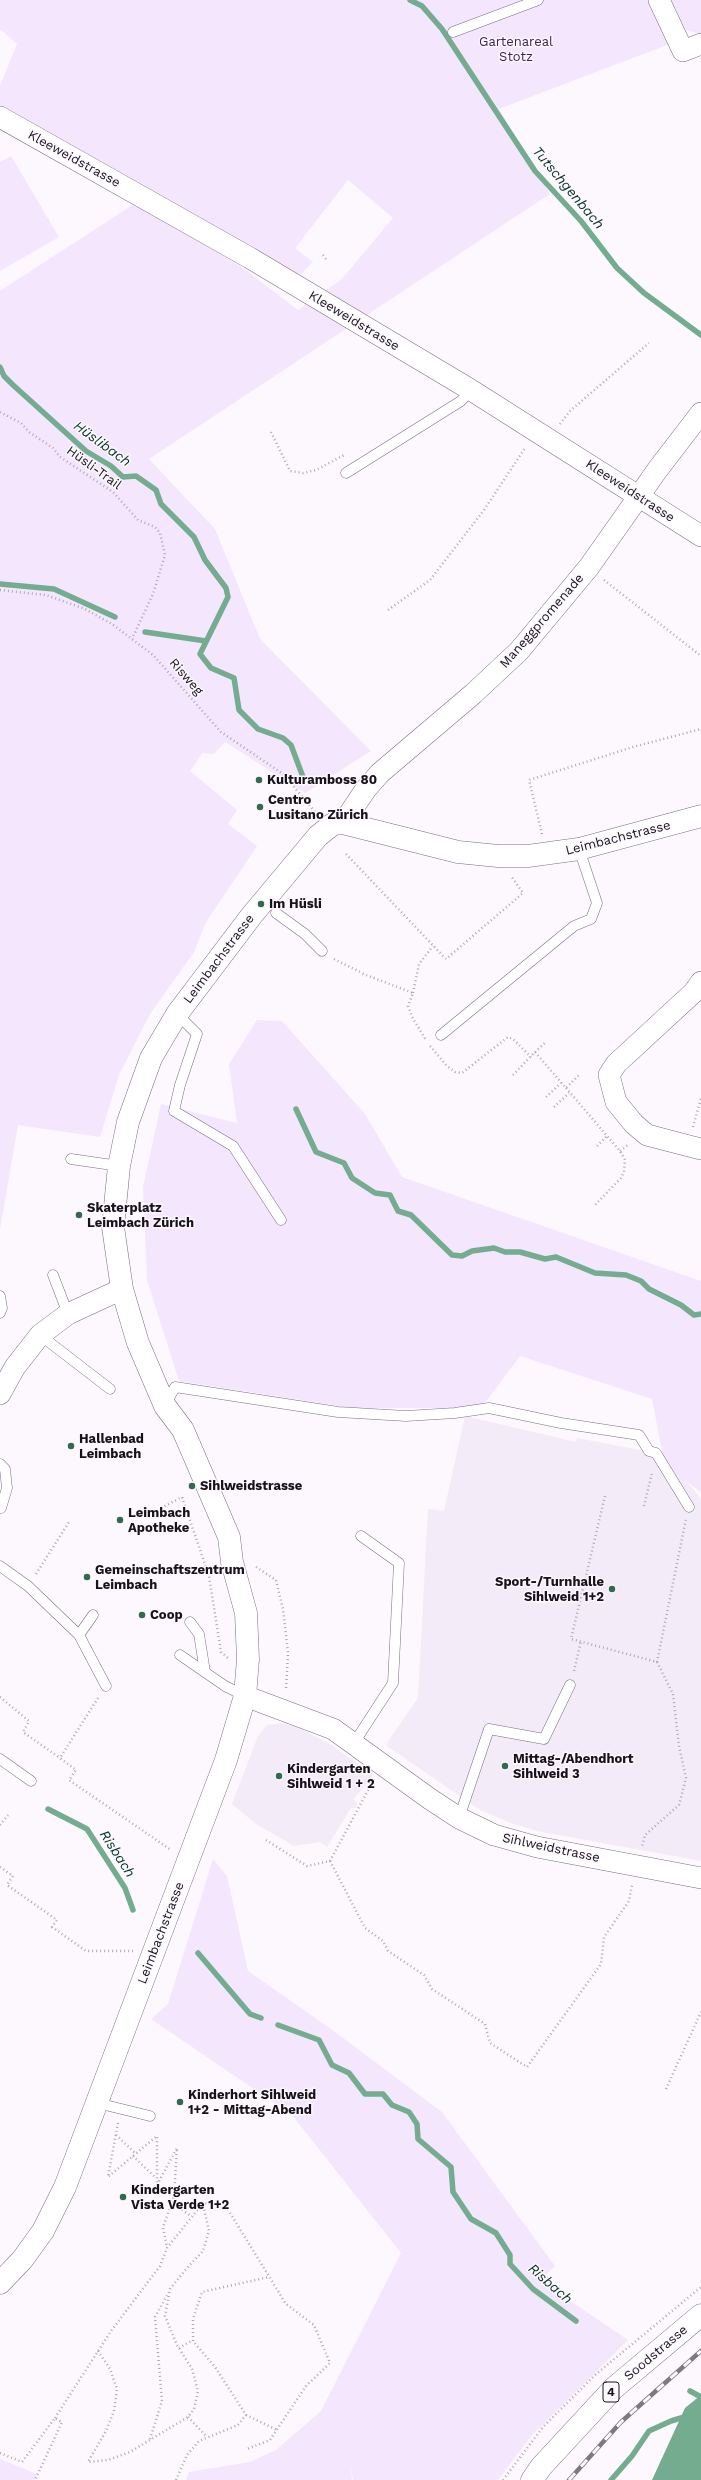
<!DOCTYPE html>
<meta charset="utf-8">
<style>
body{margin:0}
canvas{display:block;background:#fcf8fe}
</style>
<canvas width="701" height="2480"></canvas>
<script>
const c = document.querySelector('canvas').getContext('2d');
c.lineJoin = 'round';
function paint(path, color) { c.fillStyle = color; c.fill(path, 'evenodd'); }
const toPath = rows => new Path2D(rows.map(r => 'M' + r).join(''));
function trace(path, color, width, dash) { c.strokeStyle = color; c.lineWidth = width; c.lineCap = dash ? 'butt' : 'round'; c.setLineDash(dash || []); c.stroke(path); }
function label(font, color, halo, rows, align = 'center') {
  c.font = font + ' "Work Sans",sans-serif'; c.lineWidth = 3; c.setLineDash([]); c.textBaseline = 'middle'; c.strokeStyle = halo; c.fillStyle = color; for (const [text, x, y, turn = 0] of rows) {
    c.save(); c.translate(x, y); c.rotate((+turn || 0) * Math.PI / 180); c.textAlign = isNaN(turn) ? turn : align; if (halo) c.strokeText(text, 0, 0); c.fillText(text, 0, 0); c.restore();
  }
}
paint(toPath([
 [465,1416,576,1442,577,1438,656,1453,691,1486,701,1499,701,1861,537,1831,511,1823,480,1810,387,1746,388,1741,418,1698,428,1509,444,1511],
 [282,1723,297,1727,330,1744,373,1774,354,1799,357,1803,356,1808,351,1808,327,1847,320,1842,294,1846,256,1824,232,1804,258,1736,267,1725]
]), '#f3ebf8');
paint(toPath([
 [0,0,410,0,420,5,412,0,651,0,672,43,499,109,550,194,149,459,215,529,260,639,371,751,305,793,225,742,214,754,202,753,190,771,237,810,228,824,257,846,206,922,194,952,150,1014,119,1075,100,1137,18,1125,0,1229,0,291,134,204,239,265,298,310,342,279,393,218,348,180,295,248,313,262,301,274,289,273,0,108,0,86,17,44,0,29],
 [665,0,701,0,701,34,678,28],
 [11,156,59,237,0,271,0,162],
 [257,1020,282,1021,365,1114,402,1177,701,1281,701,1492,665,1466,652,1399,520,1356,481,1408,352,1408,179,1381,147,1280,143,1187,161,1104,237,1123,229,1064],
 [213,1859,227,1876,248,1971,331,2029,442,2112,555,2266,544,2276,575,2304,628,2340,532,2435,498,2480,353,2480,351,2466,352,2480,186,2480,189,2472,250,2462,276,2450,321,2411,401,2253,292,2115,151,2019,168,2004],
 [0,2459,37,2474,35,2480,0,2480]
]), '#f4e6fd');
paint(toPath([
 [701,2395,701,2480,652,2480,685,2408]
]), '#74ac8f');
trace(toPath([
 [410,0,422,6,442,29,535,171,581,221,617,268,644,293,701,335],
 [0,367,4,376,13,385,86,451,111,466,123,477,136,476,156,490,161,504,194,537,205,560,226,588,228,597,200,654,211,668,234,678,239,710,258,729,283,738,291,745,303,777],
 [0,584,54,589,115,617],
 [145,632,206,641],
 [296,1109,316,1152,344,1163,352,1178,375,1193,390,1195,398,1211,411,1215,452,1255,462,1256,472,1251,494,1248,505,1252,520,1252,545,1259,556,1257,595,1273,626,1275,641,1281,649,1289,681,1305,694,1315,701,1314],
 [48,1809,87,1829,125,1888,133,1910],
 [198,1953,250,2014,261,2018],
 [278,2025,319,2040,332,2065,349,2073,365,2094,383,2094,392,2105,409,2112,417,2124,418,2139,451,2167,453,2192,471,2219,496,2233,510,2255,510,2264,533,2289,576,2321],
 [690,2391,701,2397],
 [611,2480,632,2456,649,2431,671,2421,701,2412]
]), '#74ac8f', 5.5);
const lane = toPath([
 [453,32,538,0],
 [346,473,461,401,471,390],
 [276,913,305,934,322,951],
 [177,1014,197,1034,180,1085,174,1111,233,1146,281,1220],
 [441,1035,574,926,591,919,597,903,579,849],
 [71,1159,119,1166],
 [53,1275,68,1314],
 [0,1296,2,1308,0,1313],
 [40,1335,110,1389],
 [165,1406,175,1387,338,1412,406,1416,455,1413,489,1408,561,1423,639,1435,649,1451,656,1453,689,1507],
 [0,1464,5,1469,7,1488,1,1508],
 [0,1566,28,1586,79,1635,106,1686],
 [190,1622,199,1634,205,1672],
 [79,1635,93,1615],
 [180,1655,225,1686,245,1696],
 [354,1743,393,1683,399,1563,361,1536],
 [0,1759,31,1781],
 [459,1818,489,1729,544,1739,570,1685],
 [97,2103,150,2116]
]);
const street = toPath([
 [659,0,683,51,701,44],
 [0,117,250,258,471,390,701,536],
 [343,823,366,789,380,773,473,694,519,651,589,567,658,469,701,413],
 [701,982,694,992,616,1064,609,1075,616,1102,634,1124,647,1135,701,1149],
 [0,1394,15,1367,40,1335,68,1314,122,1289],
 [245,1696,333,1729,430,1799,459,1818,494,1835,537,1847,701,1878]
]);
const secondary = toPath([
 [0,2283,22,2260,43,2231,65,2187,226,1760,245,1696,248,1659,246,1613,232,1562,229,1537,183,1430,165,1406,138,1343,122,1289,113,1227,119,1166,128,1122,151,1058,177,1014,252,915,318,836,333,824,343,823,458,852,498,856,528,856,579,849,701,816]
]);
const primary = toPath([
 [532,2480,541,2467,614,2388,701,2315]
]);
trace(lane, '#7b6c83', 11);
trace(street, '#7b6c83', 22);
trace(secondary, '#7b6c83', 23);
trace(primary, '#7b6c83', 23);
trace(toPath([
 [323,255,326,259],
 [0,412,21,423,29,432,53,448,60,457,113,492,138,520,155,527,160,533,165,555,153,594,132,639],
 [560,424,570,411,649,343],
 [271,432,290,471,303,473,316,470,346,454],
 [604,580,701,656],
 [0,590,46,595,85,609,112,624,153,655,221,732,283,774,316,813],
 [388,610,430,580,484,510,525,448],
 [542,834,529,780,633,747,701,729],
 [346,854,446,959,523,893,511,876],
 [334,959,366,975,413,993,408,1006,412,1017,426,1040],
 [413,993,419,964,433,946],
 [430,1046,447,1066,455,1072,462,1073,508,1037,513,1039,531,1057],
 [535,1052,546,1042],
 [513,1075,535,1052,566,1088,579,1075],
 [566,1088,620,1151,625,1160,624,1172,621,1178,595,1205],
 [546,1097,561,1083],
 [554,1107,569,1093],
 [693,1127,701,1098],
 [597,1146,607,1136],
 [620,1151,629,1144],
 [605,1496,571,1639,657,1662,673,1694,679,1746,686,1778,679,1805,645,1835,642,1847],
 [644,1506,652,1473],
 [161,1508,182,1497,209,1576,221,1652,228,1658],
 [256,1567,276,1580,283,1609,288,1653,286,1690],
 [36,1574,69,1522],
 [657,1662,686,1519],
 [574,1671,581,1641],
 [0,1697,29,1721,23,1732,60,1758],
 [98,1698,60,1758,76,1770,69,1780,171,1850],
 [0,1825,8,1815],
 [266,1840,307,1866,330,1861,373,1781],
 [330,1861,365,1928,383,1941,388,1951,424,1975,432,1989,485,2024,490,2043,527,2067,601,1964,604,1937,629,1901,632,1885],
 [0,1867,13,1876,7,1885,57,1920,52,1927,86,1951,133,1951],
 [666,2089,701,2012],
 [118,2123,108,2177,157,2136,157,2185,177,2148,174,2197,163,2227,167,2248],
 [116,2135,136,2154],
 [133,2156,156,2178],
 [157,2185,174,2197],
 [172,2203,191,2216],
 [179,2348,193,2340],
 [98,2351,110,2369,117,2389,114,2411,106,2431,88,2462,108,2460,130,2452,188,2417,194,2409,198,2391,192,2369,177,2345,165,2316,170,2289,187,2268,203,2251,209,2231,203,2204],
 [246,2415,277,2430],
 [188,2417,207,2437],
 [55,2418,111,2331,160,2266,167,2248,203,2203,227,2208,286,2304,314,2325,330,2363,306,2386,270,2440,247,2449],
 [150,2439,162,2401,155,2317,169,2292],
 [0,2453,22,2462,55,2418,62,2422,35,2480],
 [176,2480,187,2455,199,2441,238,2425,246,2415,215,2367,193,2341,193,2319,202,2292,269,2277],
 [503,2480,543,2427,595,2375,701,2287]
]), '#aea9b0', 2.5, [1, 3]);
trace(lane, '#fff', 10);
trace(street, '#fff', 21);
trace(secondary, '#fff', 22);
trace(primary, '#fff', 22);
const rail = toPath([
 [569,2480,621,2422,701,2351]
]);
trace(rail, '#7e7980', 4.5);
trace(rail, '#fcf8fe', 3, [9]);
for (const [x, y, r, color] of [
 [259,780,4,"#34694f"],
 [260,807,4,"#34694f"],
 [261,904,4,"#34694f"],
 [79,1215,4,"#34694f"],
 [71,1446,4,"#34694f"],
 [192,1486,4,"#34694f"],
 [120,1520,4,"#34694f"],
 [87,1577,4,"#34694f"],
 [612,1589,4,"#34694f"],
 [142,1615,4,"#34694f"],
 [505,1766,4,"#34694f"],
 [279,1776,4,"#34694f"],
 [180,2102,4,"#34694f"],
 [123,2197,4,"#34694f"]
]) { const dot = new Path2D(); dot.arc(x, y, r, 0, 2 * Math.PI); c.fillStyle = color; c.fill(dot); trace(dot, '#fcf8fe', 1.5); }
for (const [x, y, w] of [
 [611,2392,16]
]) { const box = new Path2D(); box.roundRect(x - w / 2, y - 10, w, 20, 3); c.fillStyle = '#fcf8fe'; c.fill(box); trace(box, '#18121b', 1); }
label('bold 12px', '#18121b', null, [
 ["4",611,2392]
]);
label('13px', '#462059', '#fcf8fe', [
 ["Gartenareal",516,42],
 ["Stotz",516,57]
]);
label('13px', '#18121b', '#fcf8fe', [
 ["Kleeweidstrasse",74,159,29],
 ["Kleeweidstrasse",354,321,31],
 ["Hüsli-Trail",94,468,36],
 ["Kleeweidstrasse",630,491,33],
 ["Maneggpromenade",542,621,-49],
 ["Risweg",186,677,49],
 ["Leimbachstrasse",618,838,-14],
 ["Leimbachstrasse",219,959,-53],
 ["Sihlweidstrasse",551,1848,12],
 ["Leimbachstrasse",161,1933,-69],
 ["Soodstrasse",656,2353,-40]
]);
label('bold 13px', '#18121b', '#fcf8fe', [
 ["Kulturamboss 80",267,780],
 ["Centro",268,800],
 ["Lusitano Zürich",268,815],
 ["Im Hüsli",269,904],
 ["Skaterplatz",87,1208],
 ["Leimbach Zürich",87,1223],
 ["Hallenbad",79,1439],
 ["Leimbach",79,1454],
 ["Sihlweidstrasse",200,1486],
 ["Leimbach",128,1513],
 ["Apotheke",128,1528],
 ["Gemeinschaftszentrum",95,1570],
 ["Leimbach",95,1585],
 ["Sport-/Turnhalle",604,1582,"right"],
 ["Sihlweid 1+2",604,1597,"right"],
 ["Coop",150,1615],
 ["Mittag-/Abendhort",513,1759],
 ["Sihlweid 3",513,1774],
 ["Kindergarten",287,1769],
 ["Sihlweid 1 + 2",287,1784],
 ["Kinderhort Sihlweid",188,2095],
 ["1+2 - Mittag-Abend",188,2110],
 ["Kindergarten",131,2190],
 ["Vista Verde 1+2",131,2205]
], 'left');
label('italic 14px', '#063723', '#fcf8fe', [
 ["Tutschgenbach",568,188,50],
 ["Hüslibach",102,444,36],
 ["Risbach",117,1854,57],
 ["Risbach",550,2284,41]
]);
</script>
